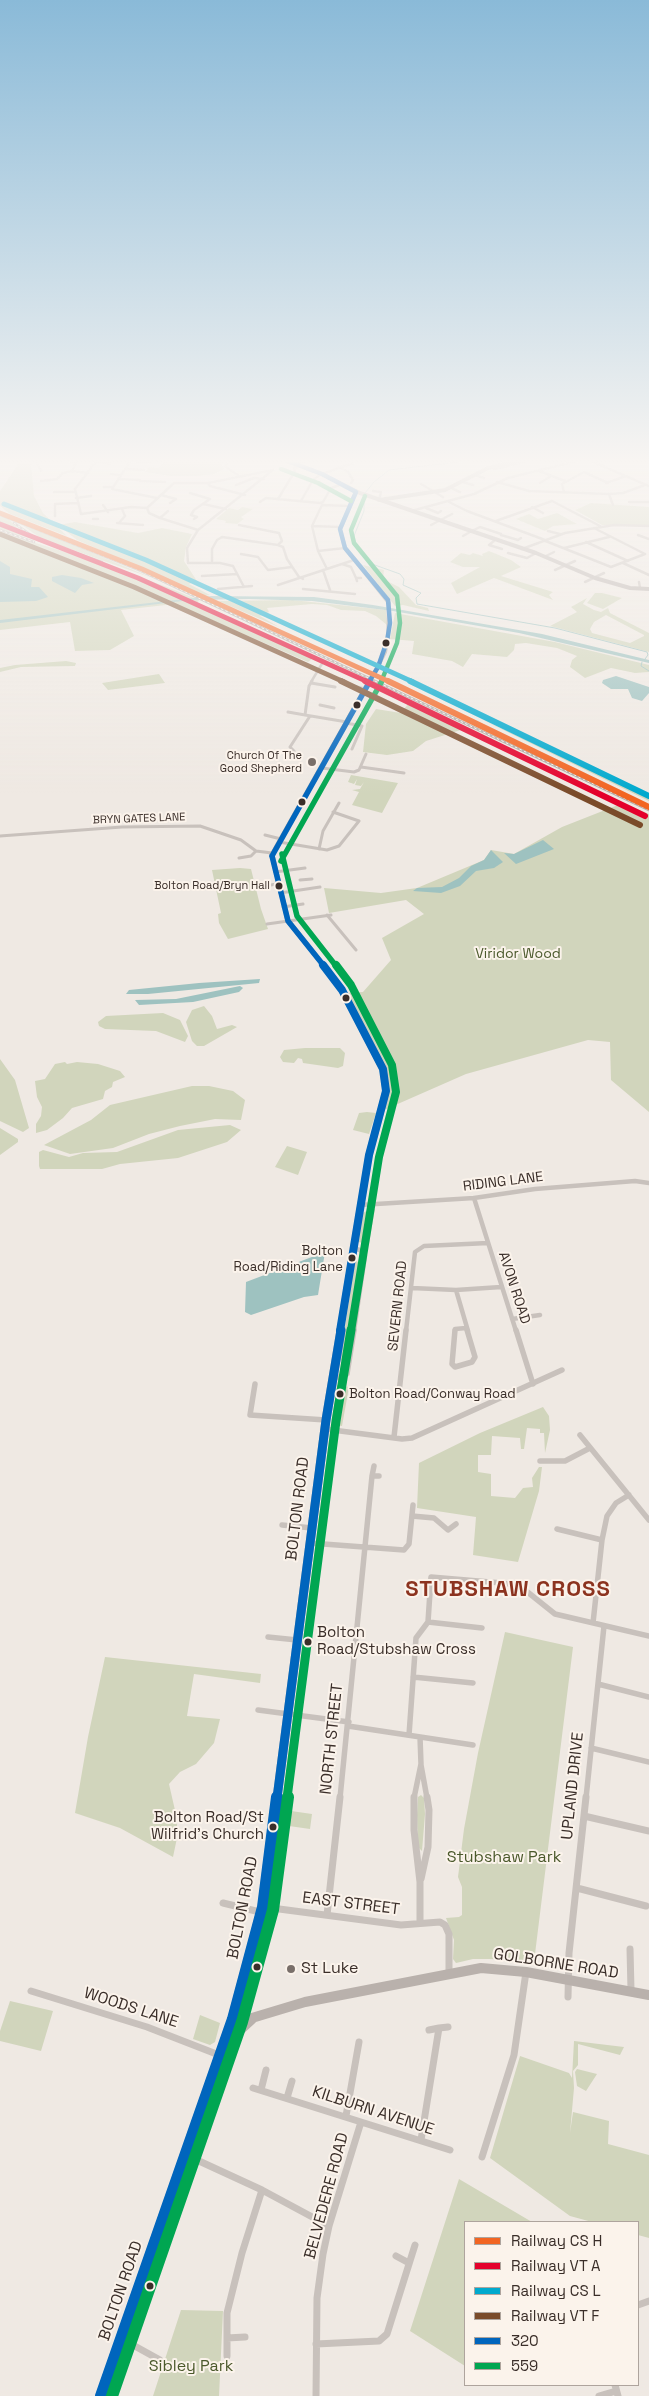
<!DOCTYPE html>
<style>
body{margin:0}
#map{position:relative;width:649px;height:2396px;overflow:hidden;background:#efe9e3;font-family:"Space Grotesk",sans-serif}
canvas{display:block}
.legend{position:absolute;left:464px;top:2221px;width:175px;height:165px;box-sizing:border-box;background:#fbf3eb;border:1px solid #aea49d;margin:0;padding:6px 9px;list-style:none;font-size:15px;color:#3a2e29}
.legend li{display:flex;align-items:center;gap:10px;height:25px}
.legend b{width:25px;border:1px solid #aea49d}
</style>
<div id="map">
<canvas width="649" height="2396"></canvas>
<ul class="legend">
<li><b style="height:6px;background:#f26522"></b>Railway CS H</li>
<li><b style="height:6px;background:#e4002b"></b>Railway VT A</li>
<li><b style="height:6px;background:#00a9ce"></b>Railway CS L</li>
<li><b style="height:6px;background:#7a4b2a"></b>Railway VT F</li>
<li><b style="height:6px;background:#0065bd"></b>320</li>
<li><b style="height:6px;background:#00a651"></b>559</li>
</ul>
</div>
<script>
const c = document.querySelector('canvas').getContext('2d');
c.lineJoin = 'round';
function paint(path, color) { c.fillStyle = color; c.fill(path, 'evenodd'); }
const toPath = rows => new Path2D(rows.map(r => 'M' + r).join(''));
function trace(path, color, width, dash) { c.strokeStyle = color; c.lineWidth = width; c.lineCap = dash ? 'butt' : 'round'; c.setLineDash(dash || []); c.stroke(path); }
function label(font, color, halo, rows, align = 'center') {
  c.font = font + ' "Space Grotesk",sans-serif'; c.lineWidth = 4; c.setLineDash([]); c.textBaseline = 'middle'; c.strokeStyle = halo; c.fillStyle = color; for (const [text, x, y, turn = 0] of rows) {
    c.save(); c.translate(x, y); c.rotate((+turn || 0) * Math.PI / 180); c.textAlign = isNaN(turn) ? turn : align; if (halo) c.strokeText(text, 0, 0); c.fillText(text, 0, 0); c.restore();
  }
}
paint(toPath([
 [167,460,224,460,222,465,224,469,214,474,198,476,170,476,145,472,149,467,158,468],
 [19,463,31,463,34,496,43,513,67,536,10,514,0,506,0,491],
 [591,503,649,507,649,525,602,525,575,510],
 [242,507,253,509,241,517,244,519,237,524,225,523,226,521,216,519,229,508,238,510],
 [557,513,577,524,553,526,545,531,516,519,529,514,538,519],
 [0,516,9,519,18,529,41,542,0,529],
 [75,522,138,533,162,528,192,534,186,547,184,561,197,581,189,584,210,595,205,596,77,540,58,525],
 [22,525,67,542,152,578,42,539],
 [0,532,101,563,167,587,199,600,197,603,238,623,258,630,313,656,310,657,312,659,308,662,175,604,121,610,134,636,110,650,75,651,70,622,0,630],
 [489,551,511,560,521,567,501,576,553,592,549,595,553,600,494,578,457,594,451,583,480,567,463,567,450,562,461,553,470,555,473,553,483,556,482,554],
 [363,565,384,570,383,579,399,587,416,605,428,608,429,611,403,605,395,606],
 [595,593,602,593,622,598,603,609,587,603],
 [587,598,583,604,594,610,601,612,608,608,610,613,649,633,649,652,550,626,577,612,571,607],
 [606,615,644,635,644,636,630,643,592,633,590,629,594,622],
 [293,600,386,610,387,625,376,616,365,611,341,610,327,605,312,604,267,608,269,612,260,616,279,627,218,601],
 [395,613,555,642,649,665,649,672,635,673,611,668,585,678,570,667,572,660,577,656,557,648,526,643,515,644,514,650,507,657,472,654,463,667,452,661,412,654,414,641,390,639],
 [66,661,76,663,75,666,21,667,0,672,0,668,15,665],
 [159,674,165,683,108,690,102,683],
 [408,704,467,728,426,741,413,751,387,755,363,752,366,724,376,709,401,713],
 [483,720,649,796,649,801],
 [351,775,398,783,382,813,352,805,359,792,352,790,360,789,364,782,361,786,355,785,357,779,354,784,348,782],
 [623,803,649,814,649,1112,611,1080,610,1042,588,1040,466,1074,384,1110,386,1102,378,1051,345,993,363,992,391,960,382,938,424,914,406,900,329,913,324,888,381,893,417,888,484,860,491,850,514,854,562,827],
 [240,868,251,869,261,909,268,929,228,939,219,923,218,914,221,913,212,870],
 [204,1006,212,1016,217,1029,232,1025,237,1027,204,1046,197,1046,192,1041,186,1022,192,1010],
 [163,1013,180,1020,188,1036,185,1042,156,1031,105,1029,99,1026,98,1022,106,1016],
 [305,1048,340,1048,345,1053,343,1066,338,1068,303,1063,302,1059,298,1058,294,1063,283,1062,280,1057,284,1050],
 [0,1059,15,1080,29,1128,23,1132,0,1121],
 [65,1062,67,1064,77,1062,98,1064,120,1071,125,1077,113,1082,112,1087,105,1091,103,1099,72,1108,63,1118,47,1130,36,1133,36,1124,41,1116,42,1107,37,1097,35,1081,45,1079,55,1064],
 [192,1086,209,1086,233,1091,245,1100,241,1120,215,1119,180,1126,149,1134,113,1148,70,1154,44,1145,91,1120,110,1105],
 [367,1112,376,1113,369,1134,353,1130,359,1113],
 [230,1125,241,1130,227,1142,178,1158,120,1164,102,1169,40,1169,39,1166,39,1152,43,1150,69,1157,83,1153,117,1152,178,1130],
 [0,1128,18,1139,18,1142,0,1155],
 [287,1146,307,1152,298,1175,275,1167],
 [370,1209,375,1209,369,1244,358,1242,363,1213],
 [355,1260,361,1264,347,1363,340,1360],
 [337,1385,349,1387,342,1426,335,1425,332,1421],
 [543,1407,549,1416,550,1430,545,1453,544,1433,540,1433,540,1429,527,1428,524,1449,521,1449,520,1438,492,1436,491,1455,478,1455,478,1472,491,1474,491,1496,515,1498,523,1488,533,1487,532,1478,539,1467,542,1467,539,1491,518,1562,473,1555,476,1517,417,1508,419,1463,480,1433],
 [505,1632,573,1647,534,1962,490,1959,473,1959,456,1963,453,1959,454,1940,446,1918,459,1917,462,1915,462,1887,458,1877,464,1829,478,1753],
 [105,1657,261,1674,260,1683,194,1674,187,1716,220,1719,214,1743,196,1764,180,1772,169,1784,177,1819,177,1838,173,1857,120,1828,75,1813,88,1737],
 [421,1795,424,1798,425,1814,422,1851,418,1847,417,1815,418,1797],
 [284,1810,312,1814,310,1829,282,1825],
 [10,2001,53,2011,41,2051,0,2041,0,2031],
 [200,2015,220,2023,215,2042,210,2045,193,2039],
 [574,2041,624,2047,620,2055,578,2044,578,2065,573,2071,574,2088,570,2133,573,2112,609,2121,608,2144,649,2155,649,2238,638,2235,638,2222,592,2222,570,2216,490,2158,520,2056,569,2073,572,2078],
 [577,2069,597,2074,586,2091,577,2086,575,2072],
 [459,2179,532,2222,465,2222,465,2366,410,2331],
 [181,2310,223,2311,219,2396,153,2396]
]), '#d1d5bc');
paint(toPath([
 [0,561,10,567,10,574,32,579,31,587,39,587,48,597,36,601,0,602],
 [62,575,81,578,94,583,82,585,75,593,52,581,52,577],
 [211,596,314,597,373,605,542,634,649,660,649,663,519,633,393,611,312,601,249,599,191,600,0,623,0,620],
 [616,676,649,687,649,693,642,701,632,698,628,689,611,689,602,683,603,680],
 [543,840,554,849,516,864,504,853,514,854],
 [491,850,503,862,494,868,476,871,460,886,441,893,413,891,417,888,442,887,459,878,471,866,484,860],
 [260,979,259,983,148,994,126,994,129,990,199,983],
 [240,986,243,988,239,992,193,1002,139,1005,135,1000,176,999],
 [325,1252,318,1295,304,1297,251,1315,245,1312,246,1282]
]), '#9ec2c0');
trace(toPath([
 [365,493,374,482,389,470,476,460],
 [364,497,364,511,354,536,356,545,372,564,400,574,404,579,403,585,421,593,416,598,417,604,555,628,647,652,648,655,645,659],
 [642,662,641,666,649,671]
]), '#9ec2c0', 1);
trace(toPath([
 [35,460,41,471],
 [66,460,76,463,72,471,88,473],
 [97,460,75,489,81,514,131,507,147,508],
 [131,460,112,489,157,498],
 [226,460,226,467,239,476],
 [131,461,151,462,155,460],
 [296,461,305,462],
 [96,462,110,463],
 [341,468,348,472,353,480,351,483],
 [125,469,144,470],
 [494,469,527,461,542,460],
 [539,471,565,481],
 [111,474,121,475],
 [322,474,353,463],
 [475,475,484,478],
 [118,479,140,480],
 [41,481,57,479,63,473,72,471],
 [140,481,165,482],
 [463,482,473,485],
 [497,482,529,491,609,494,623,493,645,485],
 [208,483,210,486,245,495],
 [540,483,551,476],
 [606,483,626,476],
 [421,484,443,497],
 [236,485,254,478,264,479],
 [104,487,112,487],
 [451,488,460,492],
 [373,491,381,492,379,500],
 [54,492,75,492],
 [564,492,562,484,584,472,608,483],
 [190,493,210,499,194,510,191,515,197,517,194,519],
 [609,494,613,505],
 [161,495,176,499,170,503],
 [76,498,91,496],
 [278,499,295,471,294,468,299,466],
 [301,501,313,480,321,474],
 [260,502,266,498,320,503,323,502,331,488,343,484],
 [449,502,467,511,545,540],
 [629,502,649,502],
 [203,504,226,509],
 [103,505,108,512],
 [532,507,543,513],
 [426,508,438,513,441,511],
 [411,511,474,494,508,478,581,460,591,461,649,486],
 [55,516,55,504,78,503],
 [160,518,168,511],
 [93,519,98,519],
 [496,521,552,501,600,526],
 [117,523,143,525],
 [119,523,125,516,122,509],
 [239,525,279,533,282,541,278,545],
 [431,525,452,514],
 [312,526,340,527],
 [594,528,645,554],
 [198,530,160,518,149,513,147,508,174,483,208,483,273,470],
 [548,531,560,534],
 [470,532,480,527,501,534],
 [501,535,518,540,521,538],
 [638,535,649,539],
 [463,536,470,532],
 [495,540,489,545,502,549],
 [543,540,611,567,645,554],
 [586,542,628,561],
 [564,548,609,537],
 [522,549,565,533,614,525,649,526],
 [318,551,345,548],
 [508,553,527,558,536,553],
 [241,554,258,557,268,570,292,567],
 [544,557,554,552],
 [212,563,212,549,217,540,222,537,278,545,283,547,287,559,299,577,303,579],
 [623,563,649,575],
 [342,564,351,567,356,578],
 [327,569,318,551,312,526,322,505,349,506],
 [323,570,330,590],
 [555,570,575,561],
 [202,576,237,574],
 [357,581,356,578,361,578],
 [585,582,604,573],
 [639,582,640,588],
 [278,585,354,560],
 [244,587,233,566,220,563,188,563,187,548,198,530,273,470],
 [218,589,252,586],
 [303,589,355,594],
 [311,682,323,662]
]), '#c8c1bc', 2.5);
trace(toPath([
 [312,681,309,686,305,715,347,722],
 [311,683,335,687],
 [350,685,365,689],
 [320,705,334,708],
 [288,712,305,715],
 [346,723,362,726,352,749],
 [294,751,290,747,310,716],
 [361,767,404,773],
 [322,768,354,772,359,770,366,754],
 [265,835,281,839],
 [0,836,122,827,200,826,241,840,256,851,272,853],
 [279,842,327,850,339,846,359,821,333,812],
 [319,849,323,831,339,803],
 [239,858,251,856,256,851],
 [275,872,305,868],
 [300,880,312,879],
 [258,887,277,884],
 [280,893,320,887],
 [283,907,303,904],
 [327,915,356,950],
 [267,924,331,915]
]), '#c8c1bc', 3);
trace(toPath([
 [474,1198,516,1331],
 [360,1205,474,1198,535,1189,635,1181,649,1183],
 [352,1248,360,1250,365,1256,354,1331],
 [412,1288,456,1290,501,1287],
 [456,1290,468,1331],
 [512,1319,540,1315],
 [406,1331,415,1252,424,1246,488,1243],
 [455,1331,455,1329,466,1328]
]), '#c8c1bc', 4.5);
trace(toPath([
 [455,1330,452,1364,455,1367,472,1362,475,1357,467,1330],
 [516,1330,533,1384],
 [334,1377,342,1377,347,1374,354,1330],
 [255,1384,250,1415,326,1420],
 [325,1429,402,1439,412,1438,562,1370],
 [580,1435,649,1520],
 [394,1437,406,1330],
 [540,1461,565,1461,590,1448],
 [372,1476,374,1466],
 [412,1516,434,1518,448,1530,456,1524],
 [282,1525,312,1528],
 [557,1529,602,1540],
 [310,1543,404,1550,409,1544,413,1505],
 [502,1589,502,1583,520,1586,555,1614,649,1636],
 [428,1622,482,1628],
 [593,1623,602,1540,607,1516,616,1503,629,1495],
 [268,1637,297,1640],
 [413,1677,473,1683],
 [598,1684,649,1697],
 [258,1710,349,1722],
 [348,1726,473,1745],
 [409,1735,416,1638,428,1622,431,1577,502,1583],
 [591,1748,649,1762],
 [421,1765,427,1798],
 [340,1798,372,1476,379,1476],
 [414,1798,421,1764,420,1737],
 [586,1798,604,1626]
]), '#c8c1bc', 5.5);
trace(toPath([
 [414,1797,414,1830,420,1882,420,1922],
 [584,1816,649,1831],
 [421,1879,428,1847,429,1810,427,1797],
 [577,1888,646,1906],
 [223,1903,260,1912],
 [264,1907,401,1925,440,1922,445,1925,449,1934,449,1973],
 [327,1915,340,1797],
 [630,1949,631,1990],
 [31,1991,147,2027,219,2055],
 [568,1997,569,1953,586,1797],
 [429,2030,439,2028],
 [253,2088,450,2150],
 [261,2090,266,2070],
 [287,2098,292,2081],
 [346,2116,359,2042],
 [421,2140,439,2028,448,2027],
 [186,2155,262,2190,329,2226],
 [482,2157,514,2055,526,1972],
 [396,2256,409,2263],
 [638,2305,649,2301],
 [227,2338,245,2337],
 [122,2339,160,2360],
 [316,2344,379,2341,387,2334,415,2245],
 [227,2356,227,2313,242,2253,262,2190],
 [615,2385,618,2396],
 [316,2396,317,2298,323,2254,329,2226,361,2122],
 [599,2396,616,2391]
]), '#c8c1bc', 7);
trace(toPath([
 [379,500,445,490,488,468,520,460]
]), '#b9b1ac', 4);
trace(toPath([
 [233,2019,242,2021,305,2002,481,1968,526,1972,649,1995],
 [228,2041,252,2019]
]), '#b9b1ac', 10);
trace(toPath([
 [285,460,322,474,360,493,536,553,595,578,630,588,649,589],
 [356,492,340,529,345,548,389,603,388,637,385,652,376,670]
]), '#b7afab', 4);
trace(toPath([
 [324,966,288,921,272,855,369,682]
]), '#b7afab', 5);
trace(toPath([
 [323,965,342,990,383,1069,386,1091,369,1155,340,1331]
]), '#b7afab', 7);
trace(toPath([
 [277,1798,326,1420,341,1330]
]), '#b7afab', 9);
trace(toPath([
 [101,2396,233,2019,263,1907,277,1797]
]), '#b7afab', 11);
const rail = toPath([
 [0,515,139,570,649,810],
 [14,523,38,540,102,562],
 [0,530,34,542]
]);
trace(rail, '#b0aaa6', 2.5);
trace(rail, '#fbf3eb', 1, [2.5]);
trace(toPath([
 [369,682,376,670]
]), '#b7afab', 4);
trace(toPath([
 [285,460,322,474,356,492],
 [356,492,340,529,345,548,388,600,390,623,387,641,378,667,369,682]
]), '#0065bd', 4.5);
trace(toPath([
 [272,856,370,681],
 [272,856,288,921,324,966]
]), '#0065bd', 5.5);
trace(toPath([
 [323,965,342,990,383,1069,386,1091,369,1155,340,1331]
]), '#0065bd', 8);
trace(toPath([
 [277,1798,326,1420,341,1330]
]), '#0065bd', 9);
trace(toPath([
 [101,2396,233,2019,263,1907,277,1797]
]), '#0065bd', 12);
trace(toPath([
 [281,469,318,483,351,501],
 [365,496,351,530,354,543,397,596,400,623,397,643,381,682]
]), '#00a651', 4.5);
trace(toPath([
 [282,854,297,916,336,966],
 [281,861,382,681]
]), '#00a651', 5.5);
trace(toPath([
 [336,965,351,985,392,1065,396,1092,379,1157,351,1331]
]), '#00a651', 8);
trace(toPath([
 [287,1798,336,1421,351,1330]
]), '#00a651', 9);
trace(toPath([
 [112,2396,242,2022,273,1910,288,1797]
]), '#00a651', 12);
trace(toPath([
 [0,513,142,569,390,682]
]), '#f26522', 5);
trace(toPath([
 [388,681,649,807]
]), '#f26522', 6);
trace(toPath([
 [0,524,138,578,368,682]
]), '#e4002b', 5);
trace(toPath([
 [365,681,645,816]
]), '#e4002b', 6);
trace(toPath([
 [4,504,146,560,413,682]
]), '#00a9ce', 5);
trace(toPath([
 [410,681,649,796]
]), '#00a9ce', 6);
trace(toPath([
 [0,534,134,587,344,682]
]), '#7a4b2a', 5);
trace(toPath([
 [341,681,640,825]
]), '#7a4b2a', 6);
const sky = c.createLinearGradient(0, 0, 0, 795);
sky.addColorStop(0, '#8abad8');
sky.addColorStop(0.58, '#f8f5f2');
sky.addColorStop(1, '#f8f5f200');
c.fillStyle = sky;
c.fillRect(0, 0, 649, 795);
for (const [x, y, r, color] of [
 [386,643,4.5,"#3a2e29"],
 [357,705,4.5,"#3a2e29"],
 [312,762,5,"#796f6a"],
 [302,802,4.5,"#3a2e29"],
 [279,886,4.5,"#3a2e29"],
 [346,998,4.5,"#3a2e29"],
 [352,1258,4.5,"#3a2e29"],
 [340,1394,4.5,"#3a2e29"],
 [308,1642,4.5,"#3a2e29"],
 [273,1827,4.5,"#3a2e29"],
 [257,1967,4.5,"#3a2e29"],
 [291,1969,5,"#796f6a"],
 [150,2286,4.5,"#3a2e29"]
]) { const dot = new Path2D(); dot.arc(x, y, r, 0, 2 * Math.PI); c.fillStyle = color; c.fill(dot); trace(dot, '#fbf3eb', 2); }
label('11px', '#3a2e29', '#fbf3eb', [
 ["Church Of The",302,756],
 ["Good Shepherd",302,769]
], 'right');
label('11px', '#3a2e29', '#fbf3eb', [
 ["BRYN GATES LANE",139,819,-2]
]);
label('11px', '#3a2e29', '#fbf3eb', [
 ["Bolton Road/Bryn Hall",270,886]
], 'right');
label('13px', '#3a2e29', '#fbf3eb', [
 ["Bolton",343,1251],
 ["Road/Riding Lane",343,1267],
 ["Bolton Road/Conway Road",349,1394,"left"]
], 'right');
label('14px', '#4b592c', '#fbf3eb', [
 ["Viridor Wood",518,954]
]);
label('14px', '#3a2e29', '#fbf3eb', [
 ["RIDING LANE",503,1182,-7],
 ["AVON ROAD",514,1288,72],
 ["SEVERN ROAD",398,1306,-84]
]);
label('15px', '#3a2e29', '#fbf3eb', [
 ["Bolton",317,1633],
 ["Road/Stubshaw Cross",317,1650],
 ["Bolton Road/St",264,1818,"right"],
 ["Wilfrid's Church",264,1835,"right"]
], 'left');
label('16px', '#3a2e29', '#fbf3eb', [
 ["BOLTON ROAD",298,1509,-83],
 ["NORTH STREET",332,1739,-84],
 ["UPLAND DRIVE",573,1786,-84],
 ["EAST STREET",351,1904,7],
 ["BOLTON ROAD",243,1908,-79],
 ["GOLBORNE ROAD",556,1964,9],
 ["WOODS LANE",131,2008,18],
 ["KILBURN AVENUE",373,2111,18],
 ["BELVEDERE ROAD",327,2196,-75],
 ["BOLTON ROAD",121,2291,-71]
]);
label('16px', '#4b592c', '#fbf3eb', [
 ["Stubshaw Park",504,1858],
 ["Sibley Park",191,2367]
]);
label('16px', '#3a2e29', '#fbf3eb', [
 ["St Luke",301,1969]
], 'left');
c.letterSpacing = '1px';
label('bold 22px', '#8c331f', '#fbf3eb', [
 ["STUBSHAW CROSS",508,1590]
]);
c.letterSpacing = '0px';
</script>
